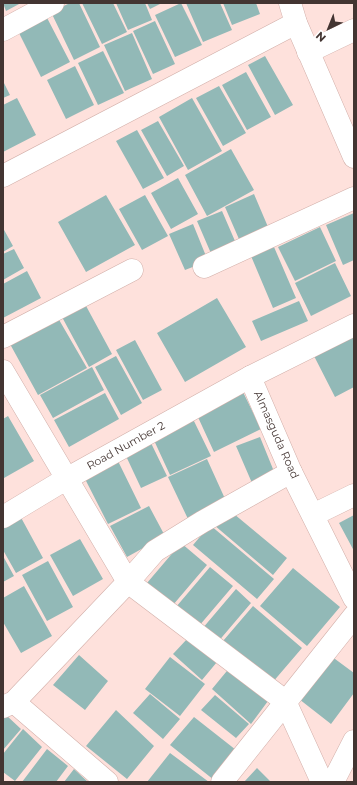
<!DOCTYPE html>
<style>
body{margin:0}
#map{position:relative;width:357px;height:785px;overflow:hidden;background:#fee1dc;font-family:Montserrat,sans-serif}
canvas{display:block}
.frame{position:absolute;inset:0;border:4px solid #433532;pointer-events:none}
.north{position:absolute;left:309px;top:8px;width:40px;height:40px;-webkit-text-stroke:3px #fff;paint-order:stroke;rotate:223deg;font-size:11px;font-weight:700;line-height:16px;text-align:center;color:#433532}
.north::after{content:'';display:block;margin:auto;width:14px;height:18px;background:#433532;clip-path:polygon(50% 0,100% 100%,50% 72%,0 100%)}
</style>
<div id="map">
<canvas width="357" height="785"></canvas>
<div class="frame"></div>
<div class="north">N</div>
</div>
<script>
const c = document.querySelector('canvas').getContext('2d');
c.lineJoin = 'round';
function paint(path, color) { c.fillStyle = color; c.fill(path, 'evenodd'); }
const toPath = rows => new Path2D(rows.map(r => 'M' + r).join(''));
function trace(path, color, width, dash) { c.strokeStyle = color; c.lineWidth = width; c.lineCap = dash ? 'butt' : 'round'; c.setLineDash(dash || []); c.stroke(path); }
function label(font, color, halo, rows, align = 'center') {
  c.font = font + ' Montserrat,sans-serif'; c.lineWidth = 3; c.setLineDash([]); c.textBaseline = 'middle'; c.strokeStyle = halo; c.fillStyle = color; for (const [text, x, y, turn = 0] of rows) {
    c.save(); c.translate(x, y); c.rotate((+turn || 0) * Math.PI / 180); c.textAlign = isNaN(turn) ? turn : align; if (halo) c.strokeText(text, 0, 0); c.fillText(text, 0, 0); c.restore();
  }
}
paint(toPath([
 [3,3,21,3,6,11],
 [70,3,79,3,100,47,74,60,51,12],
 [82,3,113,3,127,32,102,44],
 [116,3,145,3,152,20,128,30],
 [147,3,162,3,150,9],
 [181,3,202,45,175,57,155,15],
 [186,3,220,3,232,30,203,42],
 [223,3,256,3,260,14,232,25],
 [45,14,70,62,41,77,17,29],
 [155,21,175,64,153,74,133,31],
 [132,33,152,79,125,91,104,45],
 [103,51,124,93,98,105,78,63],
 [265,56,293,105,275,115,248,65],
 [75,66,94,105,66,119,47,80],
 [246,72,271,117,247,130,222,85],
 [3,81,10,95,3,98],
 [219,86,246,133,223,146,196,98],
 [17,98,36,135,3,152,3,105],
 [192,98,222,151,188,170,159,117],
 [158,121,184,166,167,176,141,130],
 [137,130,164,178,143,189,116,141],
 [231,149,254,190,207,216,185,175],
 [178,178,198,214,171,229,151,193],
 [254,194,271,234,242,246,225,207],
 [106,195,135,245,86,272,58,222],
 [145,195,168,236,142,250,119,209],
 [222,211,238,248,213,258,197,221],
 [354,213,354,260,343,265,326,225],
 [193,224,208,261,185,270,169,234],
 [320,227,336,261,295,281,278,247],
 [3,228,13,246,3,252],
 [274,247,296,298,273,308,251,256],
 [14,249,24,268,3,280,3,254],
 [335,263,351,296,311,316,295,283],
 [27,271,41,298,3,318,3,284],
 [217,298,246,347,185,382,157,333],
 [299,301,308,321,261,341,252,321],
 [85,304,112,354,89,367,62,317],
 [58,318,87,368,38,395,10,344],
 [354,334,354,387,335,397,313,354],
 [135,340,162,390,143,400,116,350],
 [116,356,142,403,121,415,95,367],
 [92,367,104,390,53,418,40,395],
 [243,392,261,429,214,452,197,415],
 [105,393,119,419,69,447,54,420],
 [8,416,34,461,4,478,3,419],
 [192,417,211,456,170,475,152,436],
 [260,437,275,474,252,483,236,446],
 [151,443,167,476,141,488,126,456],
 [117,459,141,508,108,524,83,475],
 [207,459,226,501,188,519,168,477],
 [149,506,165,536,127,557,110,526],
 [228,509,287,558,273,575,214,525],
 [18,512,43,558,16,573,3,550,3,520],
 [354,515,354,551,339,523],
 [210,525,274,579,257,599,193,545],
 [80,539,103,579,73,596,50,555],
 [181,543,207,565,173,605,147,583],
 [3,556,14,576,3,582],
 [48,561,73,607,47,621,22,575],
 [210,567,233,586,199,626,176,607],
 [293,568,340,607,307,646,260,606],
 [24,586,52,636,21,653,3,622,3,598],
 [236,589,251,603,217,643,202,629],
 [253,606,302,648,272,683,223,641],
 [188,638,217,662,202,680,173,654],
 [79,655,108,681,85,710,53,685],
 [331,656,354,673,354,693,331,724,299,699],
 [170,657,205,684,180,716,145,689],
 [231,666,268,701,251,724,212,689],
 [150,694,180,719,163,739,133,713],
 [215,695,249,724,236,738,201,710],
 [116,710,154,746,127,779,86,746],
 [6,715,21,729,3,750,3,719],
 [194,717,236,750,214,780,170,745],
 [23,729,42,747,15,781,3,772,3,754],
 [47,749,68,766,56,782,22,782],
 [170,753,209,782,147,782],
 [257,768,271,782,244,782],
 [74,769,88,782,64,782]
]), '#92b9b7');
const minor = toPath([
 [3,30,53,3],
 [308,52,354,30],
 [3,176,296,23],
 [204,267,354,198],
 [3,337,132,270],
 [3,371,128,582,285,701,322,782],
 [313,515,354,495],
 [3,517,66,479,250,377],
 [14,702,107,782],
 [3,707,14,702,128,582,155,551,202,522,291,472],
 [222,782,354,616]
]);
const tertiary = toPath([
 [290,3,296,23,354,157],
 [354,325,250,377,291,472,354,598],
 [333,782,354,741]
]);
trace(minor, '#d2afa9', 23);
trace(tertiary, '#d2afa9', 23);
trace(minor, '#fff', 22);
trace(tertiary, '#fff', 22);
label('11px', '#433532', '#fff', [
 ["Almasguda Road",276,435,66],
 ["Road Number 2",126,446,-29]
]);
</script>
